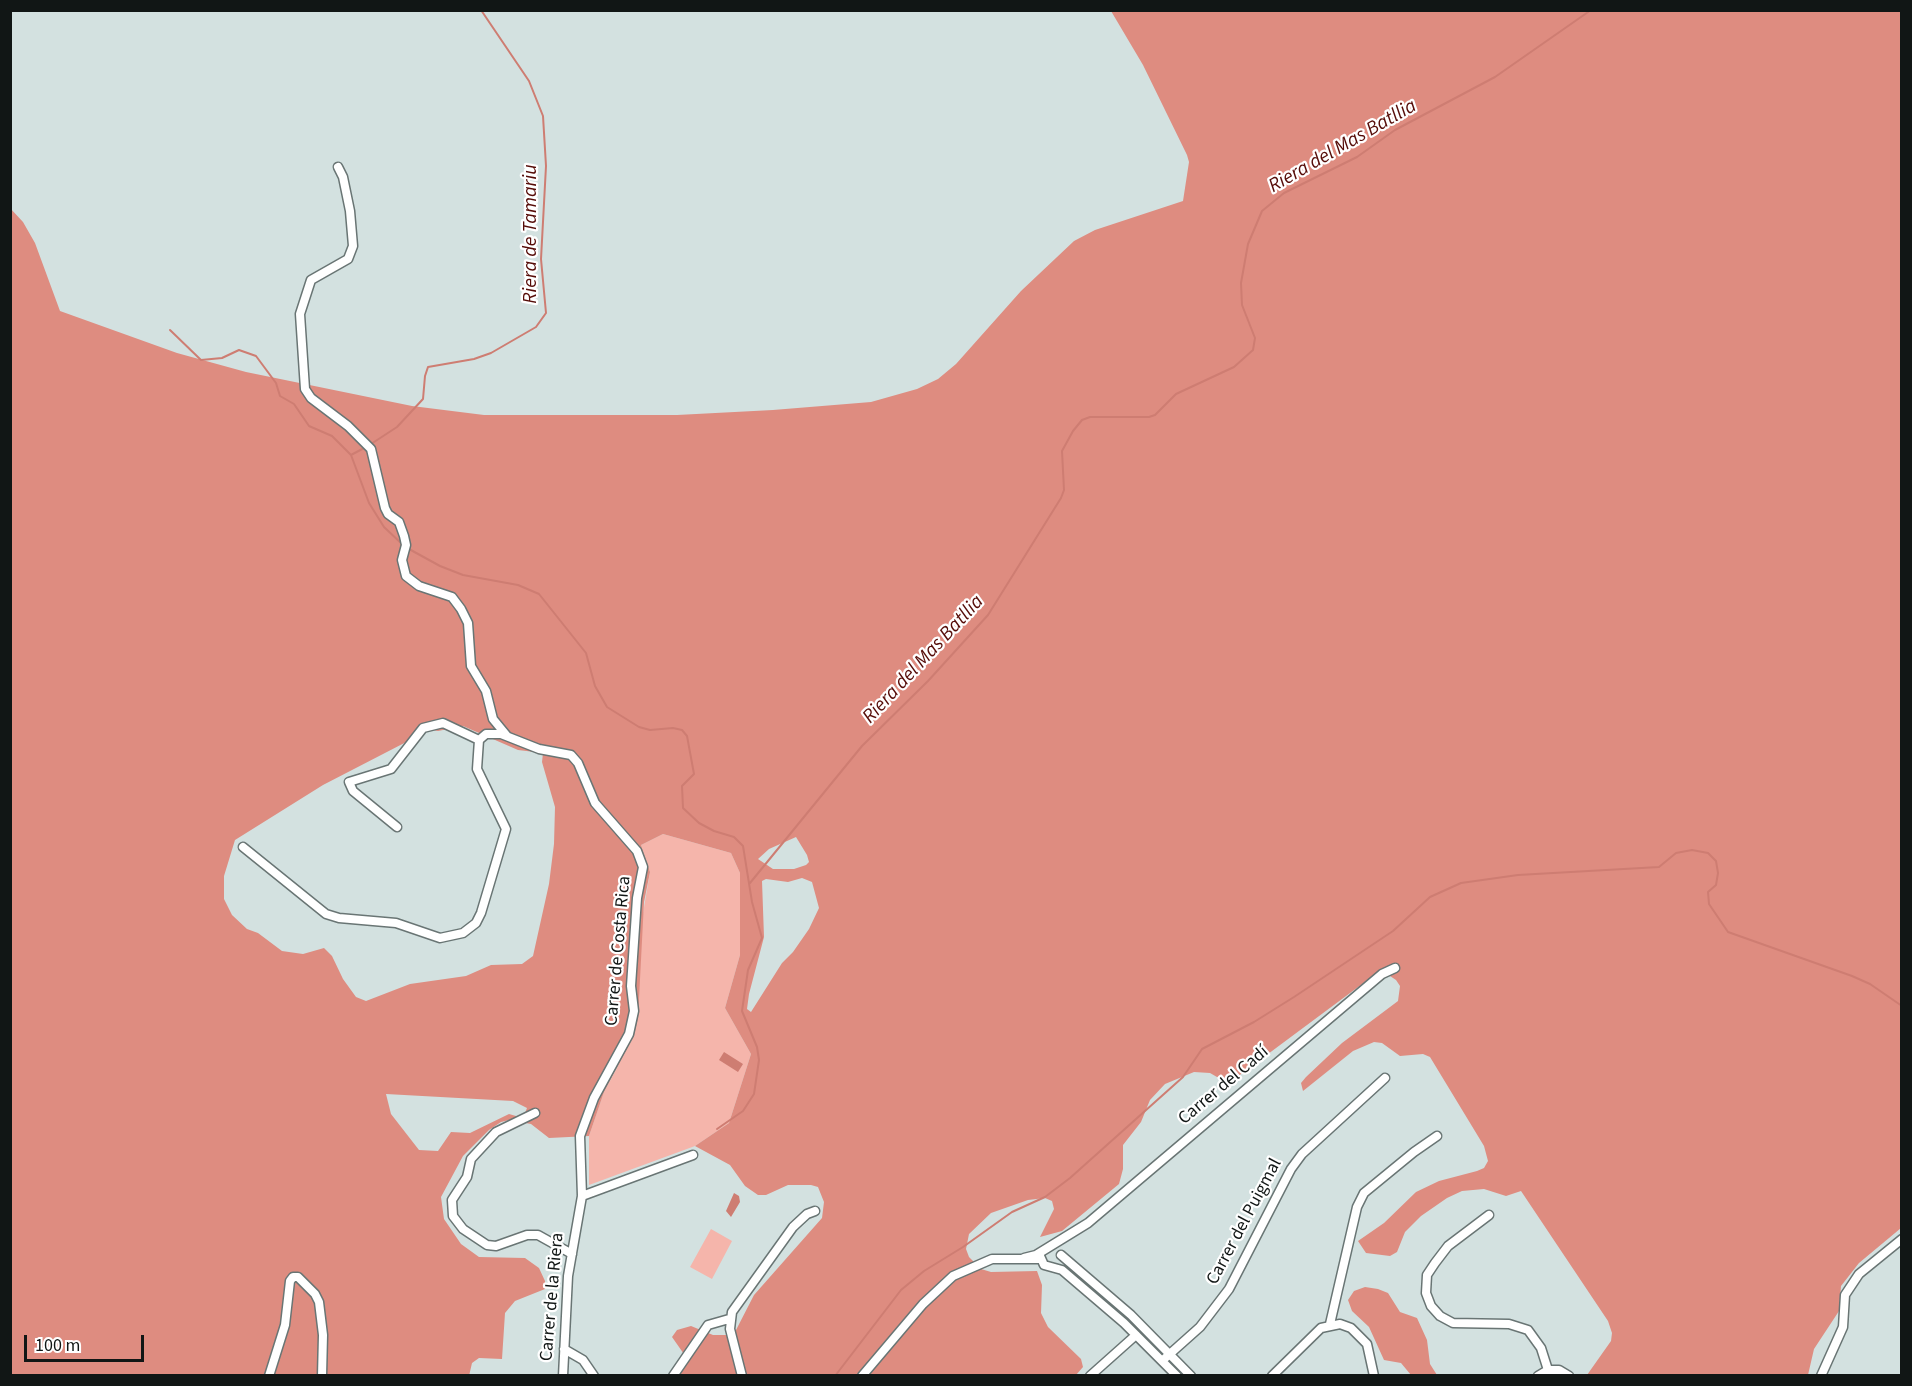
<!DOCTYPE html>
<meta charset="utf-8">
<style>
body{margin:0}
#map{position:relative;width:1912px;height:1386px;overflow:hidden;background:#d3e1e0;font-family:"Source Sans 3",sans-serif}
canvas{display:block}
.frame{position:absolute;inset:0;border:12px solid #111615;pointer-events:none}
.scale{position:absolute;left:24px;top:1335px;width:120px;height:27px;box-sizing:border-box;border:3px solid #111615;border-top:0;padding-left:8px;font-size:18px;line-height:21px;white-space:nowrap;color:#111615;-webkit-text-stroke:4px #fff;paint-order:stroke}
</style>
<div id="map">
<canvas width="1912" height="1386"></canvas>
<div class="frame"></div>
<div class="scale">100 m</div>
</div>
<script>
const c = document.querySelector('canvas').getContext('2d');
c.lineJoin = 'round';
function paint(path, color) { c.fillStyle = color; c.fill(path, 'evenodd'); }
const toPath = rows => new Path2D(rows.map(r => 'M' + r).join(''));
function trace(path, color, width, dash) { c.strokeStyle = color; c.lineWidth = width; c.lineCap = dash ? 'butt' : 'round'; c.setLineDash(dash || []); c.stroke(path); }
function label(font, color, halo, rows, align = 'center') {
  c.font = font + ' "Source Sans 3",sans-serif'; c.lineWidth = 4.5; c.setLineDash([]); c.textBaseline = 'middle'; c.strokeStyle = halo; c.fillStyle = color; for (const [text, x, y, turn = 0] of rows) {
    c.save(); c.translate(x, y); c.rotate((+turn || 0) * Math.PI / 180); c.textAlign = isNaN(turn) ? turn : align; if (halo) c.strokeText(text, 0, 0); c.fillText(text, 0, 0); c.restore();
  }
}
paint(toPath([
 [663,834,731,853,740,873,740,955,725,1008,751,1054,729,1123,695,1146,589,1185,589,1136,604,1092,617,1068,650,872,641,845],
 [711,1229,732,1241,712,1279,690,1267]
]), '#f5b5ab');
paint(toPath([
 [1111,11,1901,11,1901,1228,1859,1263,1841,1286,1839,1311,1814,1349,1808,1375,1587,1375,1611,1341,1612,1333,1608,1321,1521,1191,1506,1196,1484,1189,1462,1191,1447,1198,1421,1216,1405,1232,1397,1252,1390,1256,1366,1253,1358,1241,1384,1223,1416,1192,1439,1181,1477,1171,1484,1168,1488,1161,1484,1146,1430,1057,1423,1054,1400,1056,1382,1043,1374,1042,1353,1051,1303,1091,1301,1083,1306,1077,1342,1043,1398,1001,1400,986,1396,980,1381,970,1233,1080,1224,1081,1210,1073,1194,1072,1165,1084,1150,1100,1141,1122,1123,1145,1123,1169,1119,1184,1062,1231,1040,1237,1054,1209,1052,1201,1045,1198,1028,1200,991,1213,969,1234,966,1249,969,1257,981,1269,991,1272,1037,1271,1042,1285,1041,1313,1048,1327,1081,1359,1083,1367,1076,1375,680,1375,686,1364,686,1357,672,1337,677,1330,691,1326,713,1335,728,1335,735,1332,754,1295,822,1218,824,1202,818,1187,811,1185,788,1185,766,1195,758,1195,745,1186,730,1165,695,1146,729,1123,751,1054,725,1008,740,955,740,873,731,853,663,834,641,845,650,872,644,902,638,1018,634,1035,604,1092,589,1136,549,1138,531,1124,509,1120,501,1122,489,1130,463,1156,441,1197,444,1219,461,1244,479,1257,525,1258,539,1268,545,1281,545,1289,515,1301,505,1313,502,1359,479,1358,472,1363,469,1376,11,1375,10,208,23,222,35,243,60,311,177,353,246,372,412,406,484,415,677,415,773,410,871,402,917,389,938,379,956,364,1021,291,1074,241,1095,230,1183,201,1189,162,1187,155,1143,65],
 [463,726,518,750,543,753,542,762,555,807,554,844,549,884,533,956,522,964,491,965,466,976,410,984,366,1001,356,997,343,979,332,956,324,948,303,954,282,951,258,933,247,929,232,915,224,899,224,876,235,840,323,785,414,738,423,728,438,731],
 [796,837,807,855,809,862,806,865,794,869,773,869,758,859,769,849],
 [802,878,812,882,819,908,809,929,793,952,782,963,751,1012,747,1009,749,994,764,937,762,881,766,879,788,882],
 [386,1094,513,1101,527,1108,523,1118,509,1114,470,1133,451,1132,438,1151,419,1150,391,1114],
 [1365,1287,1378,1289,1388,1293,1400,1312,1417,1318,1427,1340,1430,1364,1437,1375,1411,1375,1401,1363,1384,1360,1369,1327,1352,1311,1348,1300,1354,1291]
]), '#de8c80');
paint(toPath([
 [724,1052,743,1064,738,1072,719,1060],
 [734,1193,739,1196,740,1202,731,1217,726,1211]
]), '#ce7d72');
trace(toPath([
 [170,330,201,360,222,358,239,350,256,356,276,383,280,396,294,404,309,426,332,436,351,455,369,503,384,527,402,544],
 [371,444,397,427,423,399,425,376,428,367,474,359,491,353,536,327,546,313,541,259,546,166,543,116,529,81,481,10],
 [351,455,366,447],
 [409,549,440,566,463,575,518,585,539,594,586,653,595,686,607,707,639,727,650,730,673,728,682,730,687,736,694,774,682,786,683,808,699,823,714,831,734,837,743,846,752,902,762,938,748,970,742,1011,757,1047,759,1060,754,1094,743,1111,717,1129],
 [750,883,862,746,928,681,988,615,1061,498,1064,490,1062,451,1073,431,1082,420,1090,417,1149,417,1155,415,1176,394,1234,367,1253,350,1255,338,1242,305,1241,283,1248,244,1262,211,1284,193,1357,157,1395,130,1495,77,1591,10],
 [835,1376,901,1290,924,1271,963,1247,1012,1212,1045,1197,1070,1178,1183,1077,1202,1049,1254,1022,1294,997,1393,931,1430,897,1461,883,1518,875,1659,867,1676,853,1692,850,1708,853,1716,861,1718,873,1716,885,1708,892,1709,904,1728,932,1852,976,1870,984,1902,1006]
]), '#ce7d72', 2);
const minor = toPath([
 [338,167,343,177,350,211,353,246,348,259,311,280,300,314,305,389,311,398,348,426,371,449,385,508,388,514,399,522,404,536,406,545,402,560,406,576,419,586,452,597,461,609,468,623,471,666,486,691,493,719,507,736],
 [479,740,486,734,501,734,539,749,571,755,578,763,595,803,637,851,643,867,637,898,631,986,634,1011,629,1034,594,1098,580,1136,582,1196,568,1276,563,1376],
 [397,827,353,791,349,782,391,769,423,728,443,723,479,740],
 [243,847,326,914,339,918,396,923,440,938,463,933,476,923,481,913,506,829,477,769,479,740],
 [535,1113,496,1132,471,1159,467,1177,452,1200,453,1216,463,1229,487,1245,496,1246,527,1235,538,1235,572,1254],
 [582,1196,693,1155],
 [1489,1215,1448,1246,1435,1263,1427,1275,1426,1293,1431,1306,1440,1316,1453,1323,1509,1324,1528,1330,1541,1348,1548,1370],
 [1061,1255,1131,1315,1191,1376],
 [1040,1256,1044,1265,1062,1270,1124,1323,1177,1376],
 [1024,1258,1036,1255,1088,1223,1382,974,1395,968],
 [1330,1324,1357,1207,1364,1193,1414,1152,1437,1136],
 [564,1349,583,1360,594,1376],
 [1163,1360,1200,1327,1229,1289,1291,1169,1302,1154,1385,1078],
 [269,1376,285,1325,290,1281,293,1277,298,1277,315,1294,319,1302,323,1335,322,1376],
 [673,1376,708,1325,729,1319],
 [742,1376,730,1329,732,1312,793,1227,807,1214,815,1211],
 [862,1376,923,1304,953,1276,992,1259,1040,1259],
 [1090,1376,1136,1335],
 [1272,1376,1321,1328,1340,1324,1351,1328,1367,1344,1374,1376],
 [1538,1376,1548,1370,1559,1370,1569,1376],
 [1821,1376,1843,1327,1845,1295,1859,1274,1902,1239]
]);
trace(minor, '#697574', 11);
trace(minor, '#fff', 8);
label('18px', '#111615', '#fff', [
 ["Carrer de Costa Rica",619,951,-85],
 ["Carrer del Cadí",1224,1086,-40],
 ["Carrer del Puigmal",1245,1222,-62],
 ["Carrer de la Riera",553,1297,-85]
]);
label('italic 20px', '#560c08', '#fff', [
 ["Riera del Mas Batllia",1343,147,-30],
 ["Riera de Tamariu",532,234,-90],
 ["Riera del Mas Batllia",924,660,-47]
]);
</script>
